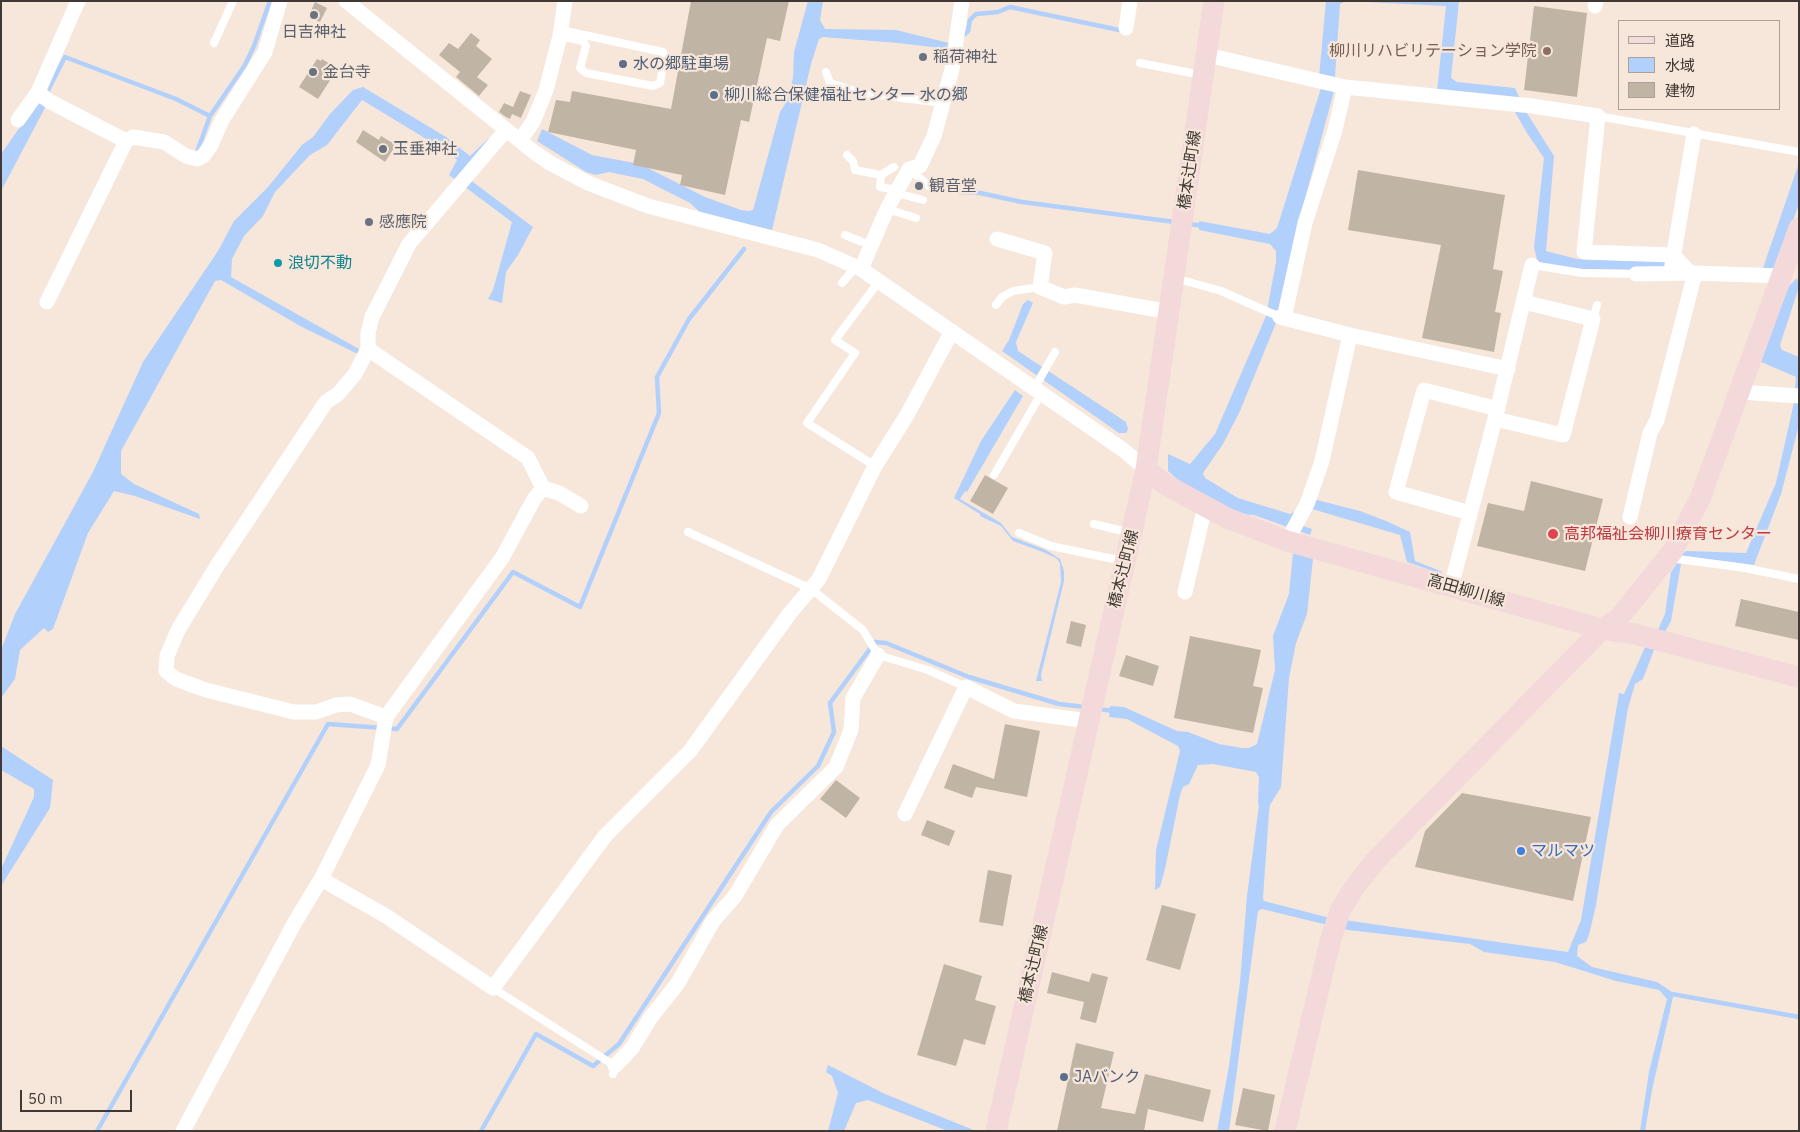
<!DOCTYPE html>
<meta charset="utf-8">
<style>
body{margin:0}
#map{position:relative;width:1800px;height:1132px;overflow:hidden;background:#f7e6da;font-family:"IBM Plex Sans","Noto Sans JP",sans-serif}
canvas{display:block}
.frame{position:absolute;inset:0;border:2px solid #3f3834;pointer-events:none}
.legend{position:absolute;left:1618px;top:20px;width:162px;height:90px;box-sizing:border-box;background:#f7e6da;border:1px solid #ada098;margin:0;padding:6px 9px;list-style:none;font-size:15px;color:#3f3834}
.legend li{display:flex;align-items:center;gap:10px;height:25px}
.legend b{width:25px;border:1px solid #ada098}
.scale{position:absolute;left:20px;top:1090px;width:112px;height:22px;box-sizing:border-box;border:2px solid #3f3834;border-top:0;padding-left:6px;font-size:15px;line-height:18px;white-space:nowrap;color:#3f3834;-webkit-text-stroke:4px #f7e6da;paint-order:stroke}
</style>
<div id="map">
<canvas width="1800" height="1132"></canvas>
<div class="frame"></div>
<ul class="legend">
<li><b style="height:6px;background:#f4d9db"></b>道路</li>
<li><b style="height:14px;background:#b2d0fc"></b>水域</li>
<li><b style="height:14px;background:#c0b5a5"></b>建物</li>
</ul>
<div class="scale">50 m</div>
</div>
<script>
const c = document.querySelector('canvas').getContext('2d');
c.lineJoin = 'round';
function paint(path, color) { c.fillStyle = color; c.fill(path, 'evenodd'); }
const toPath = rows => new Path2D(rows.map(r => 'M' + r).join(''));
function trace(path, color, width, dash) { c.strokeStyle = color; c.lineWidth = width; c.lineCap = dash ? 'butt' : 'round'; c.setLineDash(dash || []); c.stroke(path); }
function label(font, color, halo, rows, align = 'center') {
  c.font = font + ' "IBM Plex Sans","Noto Sans JP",sans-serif'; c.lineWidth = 4.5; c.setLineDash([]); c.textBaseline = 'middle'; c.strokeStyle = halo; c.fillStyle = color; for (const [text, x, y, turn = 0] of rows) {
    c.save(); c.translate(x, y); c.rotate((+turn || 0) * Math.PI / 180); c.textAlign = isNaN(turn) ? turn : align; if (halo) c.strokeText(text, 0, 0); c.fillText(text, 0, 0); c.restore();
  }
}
paint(toPath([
 [808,1,823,1,820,20,825,29,896,30,949,43,949,49,898,43,823,37,819,39,811,64,772,230,702,214,690,203,643,179,609,172,596,175,586,172,537,141,542,129,592,155,640,164,705,197,741,210,749,211,753,210,780,112,787,101,793,78,794,52],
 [1326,1,1459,1,1451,78,1457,82,1515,88,1525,110,1554,156,1546,251,1577,259,1667,262,1661,270,1573,269,1541,263,1537,260,1534,247,1544,158,1527,133,1507,98,1437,91,1446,6,1346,1,1340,4,1334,91,1302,210,1280,313,1240,411,1223,444,1203,473,1205,478,1238,498,1290,514,1317,500,1360,511,1386,521,1410,532,1415,561,1443,572,1439,573,1407,562,1400,535,1312,509,1303,526,1312,529,1310,535,1254,515,1237,514,1177,479,1168,471,1168,454,1190,464,1215,434,1266,316,1276,262,1276,251,1270,244,1199,230,1199,221,1270,234,1277,228,1321,88,1319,77],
 [363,87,446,137,470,156,489,138,491,144,465,173,473,182,533,227,518,255,506,272,502,303,488,299,493,290,512,222,449,175,457,160,451,154,362,100,327,145,310,155,275,192,263,216,244,236,232,259,231,277,359,349,358,354,302,327,221,280,215,281,121,451,121,474,134,484,199,514,200,519,135,496,114,491,88,533,53,629,48,632,44,628,20,650,15,679,1,698,1,650,15,614,93,472,143,362,218,251,234,221,268,187,302,145,313,137,330,114,353,90],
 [37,103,46,106,1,191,1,154],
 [1799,163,1799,203,1777,269,1763,268],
 [1797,278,1799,287,1780,345,1782,350,1799,357,1799,425,1781,494,1754,565,1684,556,1681,555,1686,551,1746,553,1776,483,1793,407,1796,377,1759,361,1789,286],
 [1028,300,1033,303,1016,342,1018,351,1126,422,1128,429,1126,433,1119,433,1002,351,1009,340,1023,304],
 [1015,390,1023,396,967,492,965,491,960,499,1001,523,1012,537,1046,550,1060,559,1064,571,1064,581,1041,675,1042,681,1036,681,1061,582,1060,563,1056,558,1043,552,1013,541,1001,526,980,516,980,514,954,498,981,441],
 [1293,553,1313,559,1307,614,1296,643,1289,678,1281,787,1270,805,1269,812,1263,898,1264,901,1330,918,1568,952,1581,920,1619,693,1624,694,1646,645,1655,647,1643,679,1635,684,1628,708,1596,905,1589,935,1586,942,1578,945,1577,956,1592,967,1657,982,1672,992,1673,997,1652,1090,1645,1131,1640,1131,1649,1072,1667,999,1659,990,1616,981,1555,962,1484,952,1470,944,1348,930,1262,909,1258,911,1229,1131,1217,1131,1229,1066,1240,982,1247,896,1259,805,1258,802,1259,777,1256,772,1213,764,1198,765,1189,784,1183,787,1180,795,1165,869,1160,887,1155,890,1156,850,1180,751,1178,746,1127,719,1109,717,1110,706,1124,707,1177,731,1188,732,1219,744,1242,748,1249,748,1257,744,1275,670,1273,636,1289,594],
 [1677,563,1681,564,1671,621,1665,632,1657,632,1665,614,1671,572],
 [1,746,53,780,50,808,1,886,1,869,34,797,34,789,1,770],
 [828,1065,885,1094,976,1131,948,1131,868,1100,856,1103,844,1131,828,1131,838,1093,832,1076,826,1072]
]), '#b2d0fc');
trace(toPath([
 [961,37,968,31,970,20,976,14,998,12,1010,7,1124,31],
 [45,96,65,57,176,99,210,116],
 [197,152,210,116,245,65,254,46,270,1],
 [959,192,980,193,1022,202,1175,222],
 [1188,224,1205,226],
 [1098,709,1115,711],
 [1672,994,1799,1017],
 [97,1131,328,724,397,729,513,572,580,607,659,413,657,377,689,319,744,249],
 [481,1131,536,1034,593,1066,619,1044,771,812,818,766,834,732,830,703,875,642,886,643,969,677,1059,704,1085,707]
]), '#b2d0fc', 4.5);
paint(toPath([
 [691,1,789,1,780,41,767,38,749,122,741,120,725,195,680,185,682,175,633,165,636,150,548,132,556,100,570,102,572,91,671,109],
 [315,2,327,8,320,22,308,17],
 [1534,6,1587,13,1577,97,1524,90],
 [471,33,480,40,476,46,492,59,477,77,488,85,479,96,456,77,460,72,439,55,449,43,458,49],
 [317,59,321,61,322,59,332,65,331,67,336,71,318,99,299,87],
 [520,91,531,95,521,118,512,114,510,119,506,117,499,112,504,103,513,107],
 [363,130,379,140,381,136,396,145,385,162,356,142],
 [1358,170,1505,195,1493,269,1503,271,1495,312,1501,313,1494,352,1422,338,1441,245,1348,230],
 [985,475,1008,488,993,514,970,501],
 [1531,481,1603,499,1585,571,1477,546,1488,503,1524,511],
 [1741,599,1799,612,1799,640,1735,626],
 [1071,621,1086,625,1081,647,1066,643],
 [1190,636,1261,650,1253,686,1263,688,1253,733,1174,718],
 [1126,655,1159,666,1153,686,1119,676],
 [1005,724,1040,731,1027,797,976,787,972,798,944,788,953,764,994,779],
 [836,780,860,798,846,818,820,799],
 [1462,793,1591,817,1573,901,1415,867,1425,831],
 [927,820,955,831,949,846,921,835],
 [988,870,1012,875,1003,926,979,922],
 [1162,905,1196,914,1180,970,1146,960],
 [944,964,982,976,975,1000,996,1006,985,1045,964,1039,956,1066,917,1055],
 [1052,972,1089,982,1092,973,1108,977,1096,1023,1080,1019,1084,1002,1047,993],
 [1076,1043,1114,1052,1101,1108,1135,1114,1145,1074,1211,1090,1203,1122,1148,1109,1144,1131,1057,1131],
 [1243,1088,1275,1095,1268,1131,1235,1125]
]), '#c0b5a5');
trace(toPath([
 [560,36,583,41,586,46,580,68,586,73,653,86,660,83,665,56,663,52,561,30],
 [214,43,233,1],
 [1140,63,1202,75],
 [826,72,830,83,862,93,943,103],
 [1598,116,1799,152],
 [847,155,853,161,855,170,881,175],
 [894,167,881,175,880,187,897,190],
 [909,169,934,190],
 [896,193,923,200],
 [887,209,916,218],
 [845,235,872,246],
 [1532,265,1582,273,1636,274],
 [1175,278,1221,291,1280,317],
 [842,283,856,267],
 [996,305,1002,297,1013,291,1040,287],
 [1593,319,1597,305],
 [1034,389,1055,352],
 [875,466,807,423,855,353,835,340,880,280],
 [994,475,1041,394],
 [1094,524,1131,533],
 [688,532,811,589,863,630,878,655,928,670,966,687],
 [1019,533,1051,546,1123,561],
 [1670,558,1745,568,1799,579],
 [493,988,615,1066,613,1074]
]), '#fff', 8);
trace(toPath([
 [346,1,534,152,550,163,588,183,648,206,818,250,861,269,1122,449,1146,469],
 [1595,6,1596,1],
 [1126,28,1130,1],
 [1207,55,1345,87,1532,106,1598,116,1584,252,1673,255,1690,273],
 [38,92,49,101,126,141,133,137,164,142,186,156,197,159,203,156,211,145,222,120,265,52,280,1],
 [18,120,38,92,78,1],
 [520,140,533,122,546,90,560,36,565,1],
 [997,239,1045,253,1040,287,1064,297,1075,295,1170,312],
 [1672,265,1694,134],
 [861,269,887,209,909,169,920,166,934,136,952,69,962,1],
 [1636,274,1695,273,1782,276],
 [47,302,126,141],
 [1280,317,1350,335,1508,369],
 [1284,318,1305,223,1335,130,1345,87],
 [368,349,528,458,543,488],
 [1740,392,1799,396],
 [1495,419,1563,435,1593,319,1524,302],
 [543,488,559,493,581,506],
 [1470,513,1396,492,1424,390,1498,409],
 [1630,517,1650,433,1657,420,1695,273],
 [1287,541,1307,504,1322,461,1350,335],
 [1451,587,1497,411,1532,265],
 [1185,592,1205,507],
 [386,717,350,704,336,705,316,712,294,712,206,690,176,679,166,671,167,656,178,630,217,566,326,402,338,394,355,374,368,349,368,333,372,317,409,244,506,130],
 [905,814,966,687,1014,711,1089,721],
 [321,879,386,916,493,988,605,836,690,751,790,613,819,579,875,466,907,415,952,331],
 [615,1066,632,1048,651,1017,678,983,713,921,735,896,777,825,836,767,851,730,853,698,878,655],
 [183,1131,295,922,321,879,378,765,386,717,502,558,534,499,543,488]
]), '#fff', 15);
trace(toPath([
 [1146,469,1166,485,1227,518,1287,541,1602,629,1635,634,1799,677],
 [996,1131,1146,469,1214,1],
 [1285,1131,1330,942,1340,911,1354,888,1375,861,1602,629,1618,619,1672,552,1700,499,1799,228]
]), '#f4d9db', 21);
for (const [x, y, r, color] of [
 [314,15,5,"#6b7280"],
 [1547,51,5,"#8d6e63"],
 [923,57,5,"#6b7280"],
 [623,64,5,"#5c6f8a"],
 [313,72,5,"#6b7280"],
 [714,95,5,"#5c6f8a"],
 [383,149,5,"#6b7280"],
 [919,186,5,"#6b7280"],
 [369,222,5,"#6b7280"],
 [278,263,5,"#0f9aa8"],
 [1553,534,6,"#e0444e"],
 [1521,851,5,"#3f7fe0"],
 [1064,1077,5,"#5c6f8a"]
]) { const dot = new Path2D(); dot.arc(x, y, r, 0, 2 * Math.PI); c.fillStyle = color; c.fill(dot); trace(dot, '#f7e6da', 2); }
label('16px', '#5b616d', '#f7e6da', [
 ["日吉神社",314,32,"center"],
 ["稲荷神社",933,57],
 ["金台寺",323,72],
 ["玉垂神社",393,149],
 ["観音堂",929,186],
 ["感應院",379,222]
], 'left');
label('16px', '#785e54', '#f7e6da', [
 ["柳川リハビリテーション学院",1537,51]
], 'right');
label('16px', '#4e5e75', '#f7e6da', [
 ["水の郷駐車場",633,64],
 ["柳川総合保健福祉センター 水の郷",724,95],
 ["JAバンク",1074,1077]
], 'left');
label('16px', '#3f3834', '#f7e6da', [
 ["橋本辻町線",1190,170,-82],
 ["橋本辻町線",1124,569,-76],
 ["高田柳川線",1466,591,16],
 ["橋本辻町線",1034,964,-77]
]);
label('16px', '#0d838f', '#f7e6da', [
 ["浪切不動",288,263]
], 'left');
label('16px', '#be3a42', '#f7e6da', [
 ["高邦福祉会柳川療育センター",1564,534]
], 'left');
label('16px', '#366cbe', '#f7e6da', [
 ["マルマツ",1531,851]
], 'left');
</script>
